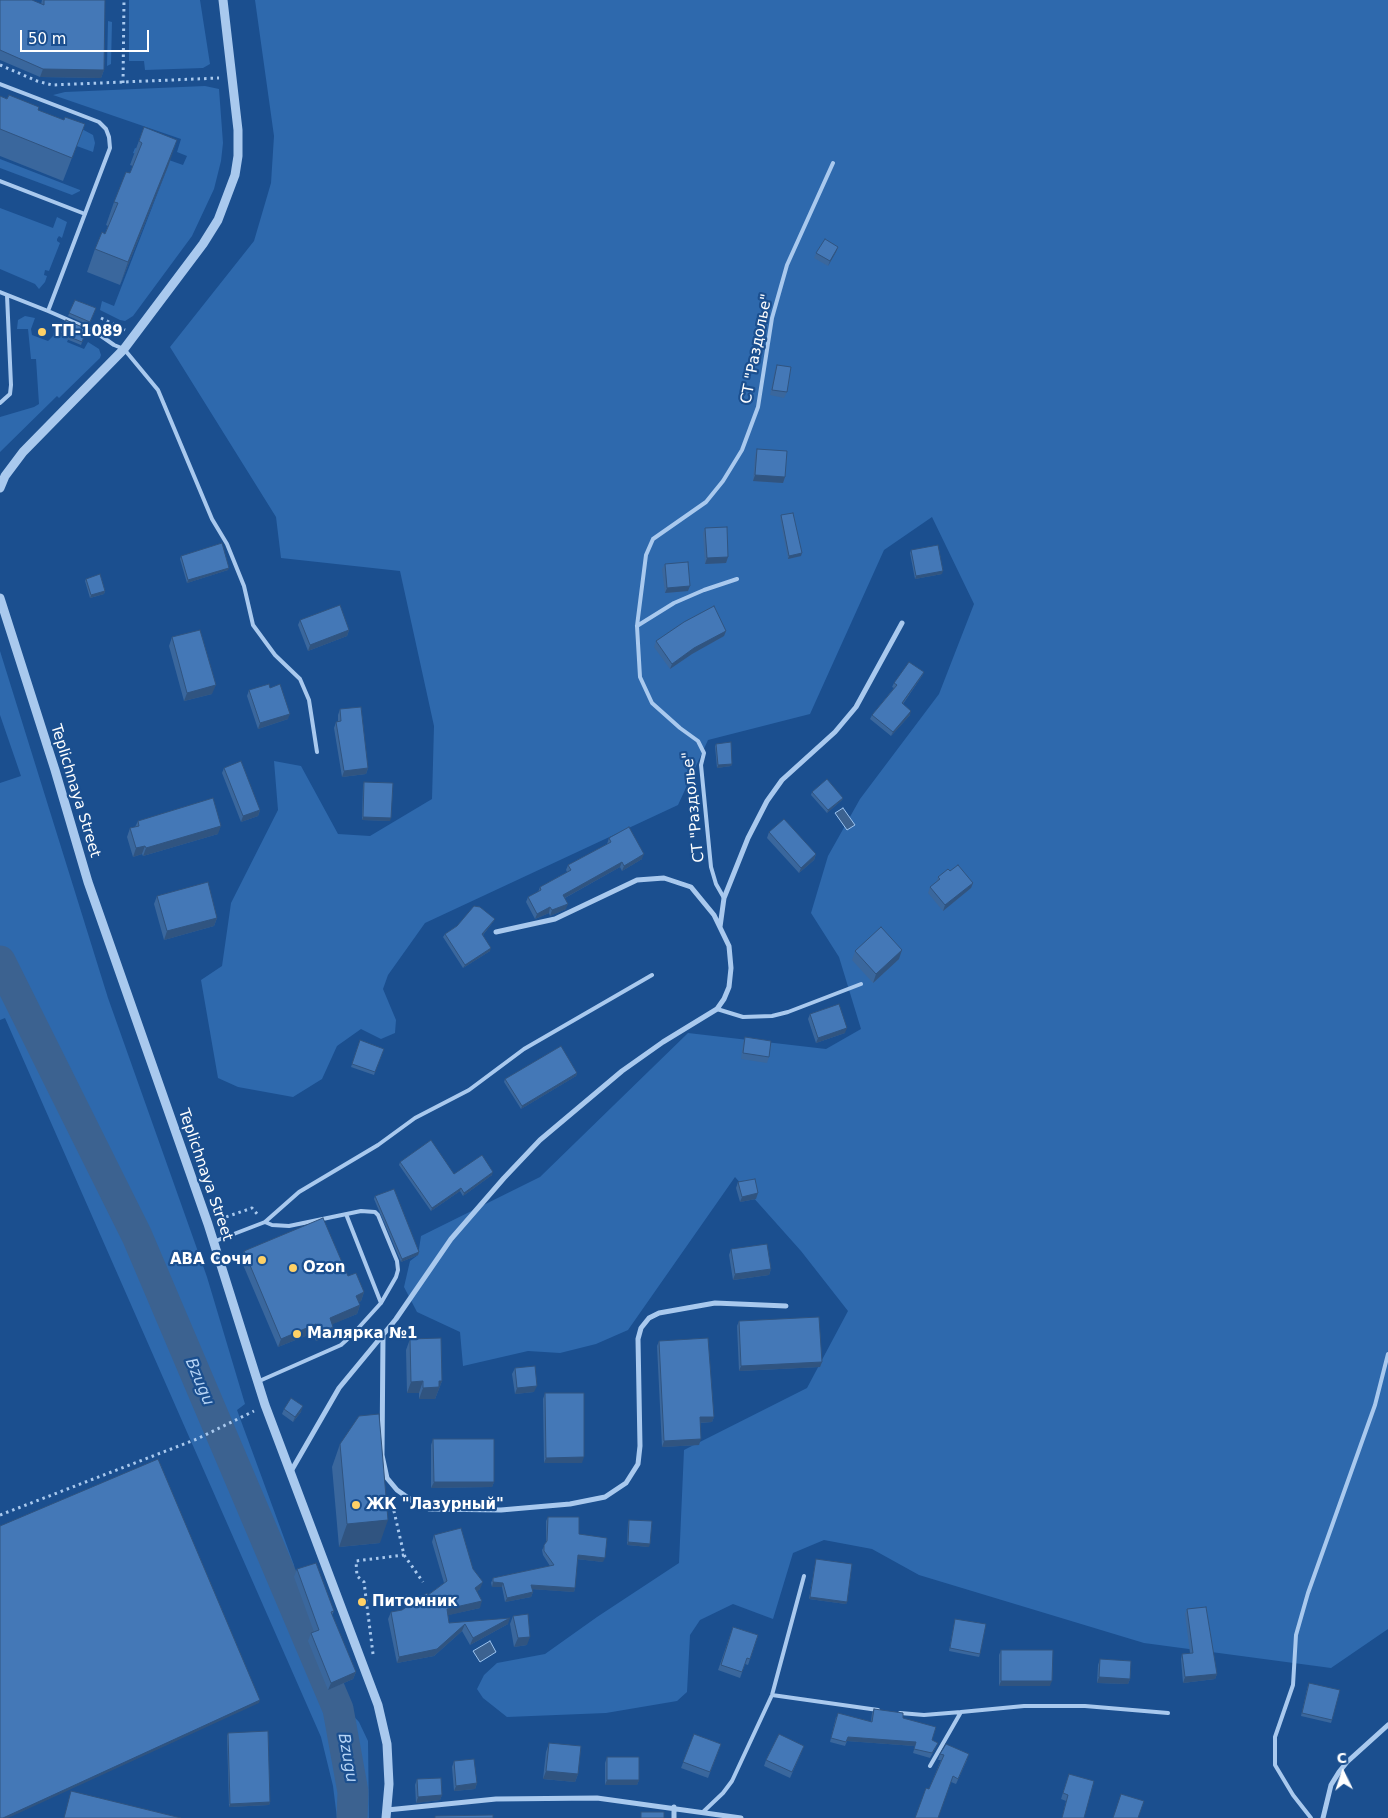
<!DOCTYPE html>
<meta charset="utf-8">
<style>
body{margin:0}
#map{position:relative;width:1388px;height:1818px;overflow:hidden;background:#1b4f8f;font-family:"DejaVu Sans",sans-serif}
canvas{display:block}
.north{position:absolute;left:1318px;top:1748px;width:50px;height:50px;-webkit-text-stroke:4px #1b4f8f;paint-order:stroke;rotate:356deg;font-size:14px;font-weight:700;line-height:20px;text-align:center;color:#fff}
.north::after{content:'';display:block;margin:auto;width:18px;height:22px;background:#fff;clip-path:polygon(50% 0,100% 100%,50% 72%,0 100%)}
.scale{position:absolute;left:20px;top:30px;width:129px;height:22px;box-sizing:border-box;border:2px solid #fff;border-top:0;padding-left:6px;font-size:15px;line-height:18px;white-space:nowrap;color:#fff;-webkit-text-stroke:4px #1b4f8f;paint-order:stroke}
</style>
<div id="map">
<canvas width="1388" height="1818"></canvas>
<div class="north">С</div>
<div class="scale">50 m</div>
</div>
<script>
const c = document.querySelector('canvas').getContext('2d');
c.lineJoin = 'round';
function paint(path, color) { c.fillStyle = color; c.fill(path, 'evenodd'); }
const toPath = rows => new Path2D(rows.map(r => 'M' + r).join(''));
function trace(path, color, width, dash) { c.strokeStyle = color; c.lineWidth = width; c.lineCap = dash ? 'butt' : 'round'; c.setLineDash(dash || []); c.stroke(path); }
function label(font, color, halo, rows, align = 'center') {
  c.font = font + ' "DejaVu Sans",sans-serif'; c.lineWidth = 4.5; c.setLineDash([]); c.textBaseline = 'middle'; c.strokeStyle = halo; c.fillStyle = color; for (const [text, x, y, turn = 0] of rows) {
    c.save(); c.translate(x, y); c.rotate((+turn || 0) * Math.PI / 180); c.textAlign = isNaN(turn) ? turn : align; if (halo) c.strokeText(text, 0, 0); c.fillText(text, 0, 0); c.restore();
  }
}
paint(toPath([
 [129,0,200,0,210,64,203,68,145,70,144,61,129,61],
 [255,0,1388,0,1388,1629,1331,1668,1144,1643,919,1575,872,1549,824,1540,793,1553,773,1619,733,1604,700,1620,690,1635,687,1692,677,1701,606,1713,507,1717,483,1698,477,1689,484,1675,497,1663,545,1654,597,1617,679,1563,684,1450,807,1388,848,1311,801,1251,735,1177,628,1330,596,1344,560,1353,528,1351,463,1366,460,1332,417,1312,404,1287,410,1261,418,1255,421,1236,540,1177,688,1033,826,1049,861,1029,839,957,811,913,828,856,860,799,939,694,974,604,932,517,884,550,810,714,708,740,678,805,425,923,388,975,383,989,396,1020,395,1033,381,1039,361,1029,337,1046,322,1079,293,1097,238,1087,218,1078,201,980,222,966,231,903,278,810,274,761,301,766,338,834,370,836,432,799,434,726,400,571,281,558,276,517,170,347,254,241,271,183,274,136],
 [108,21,112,22,111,64,107,66],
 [205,86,219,89,223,143,221,161,214,189,192,236,133,316,125,321,120,320,100,310,102,301,114,306,168,166,133,153,135,148,183,165,187,156,177,152,181,139,53,95,65,92],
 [80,128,93,135,95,143,93,152,74,145],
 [0,159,80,190,80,191,72,195,0,168],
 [0,208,53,228,57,217,67,222,62,238,59,236,57,239,57,241,60,243,49,271,45,270,44,275,47,276,45,282,39,289,35,284,0,269],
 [25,316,35,318,31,329,32,335,48,341,53,336,55,326,71,333,67,342,84,349,88,342,99,349,101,355,100,358,59,398,57,396,0,452,0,417,34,407,39,404,36,359,31,359,28,329,17,329,18,320],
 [0,651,108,998,207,1277,245,1404,237,1410,294,1565,303,1630,340,1701,359,1722,368,1741,369,1818,337,1818,333,1786,321,1737,5,1018,0,1020,0,783,21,776,0,715]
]), '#2e69ad');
const water = toPath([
 [843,808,855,825,847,830,835,813,843,808],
 [490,1641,496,1652,480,1662,473,1651,490,1641]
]);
paint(water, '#3c6290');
trace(water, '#9cc4f0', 1);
trace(toPath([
 [0,961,137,1236,338,1709,353,1792,352,1818]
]), '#3c6290', 31);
trace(toPath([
 [0,65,37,81,52,85,219,78],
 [123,83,124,0],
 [101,318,125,330],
 [220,1219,252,1208,258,1215],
 [391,1498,404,1555,423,1582],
 [0,1515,197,1439,254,1411],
 [373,1654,364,1582,357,1576,356,1561,404,1555]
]), '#a9c9ee', 3, [2.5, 4]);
trace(toPath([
 [0,84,99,122,106,129,109,137,110,148,48,311,94,331,114,345,124,349,158,390,212,519,227,544,244,586,253,625,275,655,300,679,309,700,317,752],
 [0,181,85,214],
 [0,292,48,311],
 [0,403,10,394,11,385,7,295],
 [637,626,674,603,704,590,737,579],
 [724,898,716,884,711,867,701,765,704,753,698,741,680,728,652,703,640,677,637,626,646,555,653,539,706,502,723,481,742,450,758,407,772,318,787,265,833,163],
 [717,1009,743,1017,772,1016,788,1012,861,984],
 [346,1214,381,1303],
 [213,1242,265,1222,299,1192,378,1145,415,1118,469,1090,524,1049,652,975],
 [257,1382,341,1345,352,1335,381,1303,396,1277,398,1270,397,1261,378,1215,375,1212,361,1211,289,1226,272,1225,265,1222],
 [772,1695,878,1710],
 [900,1713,924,1715,961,1712],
 [930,1766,961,1712,1024,1706,1085,1706,1168,1713],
 [703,1812,723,1793,732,1781,772,1695,804,1576],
 [1311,1818,1293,1795,1275,1765,1275,1737,1293,1685,1296,1635,1308,1593,1375,1405,1388,1354]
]), '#a9c9ee', 4);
trace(toPath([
 [720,927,724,898,748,838,767,801,782,780,835,732,856,707,902,623],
 [383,1336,382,1455,387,1478,397,1490,414,1502,429,1509,501,1510,570,1504,605,1497,626,1483,638,1464,640,1446,638,1339,641,1328,649,1318,659,1313,715,1303,786,1306],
 [290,1473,339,1388,396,1319,451,1239,504,1178,540,1140,622,1071,663,1042,717,1009,724,999,729,987,731,968,729,946,714,915,691,887,664,878,637,880,555,919,496,932],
 [674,1807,674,1818],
 [387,1810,496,1799,597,1798,741,1818],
 [1323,1818,1331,1785,1339,1772,1347,1762,1388,1725]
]), '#a9c9ee', 5);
trace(toPath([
 [0,488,5,476,23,452,124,349,203,244,218,220,235,175,238,156,238,130,223,0],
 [0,598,55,770,88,882,208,1224,265,1405,378,1705,387,1744,389,1784,386,1818]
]), '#a9c9ee', 9);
paint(toPath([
 [0,0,41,4,42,0,105,0,104,70,101,78,40,77,0,60],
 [0,96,64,120,85,124,63,181,0,156],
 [144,127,169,164,120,285,87,272,95,249,105,234,108,226,106,225,114,202,130,173,133,166,130,165],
 [838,247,836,252,828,266,814,258,816,253],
 [75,300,96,308,89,325,68,316],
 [66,320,87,329,81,345,59,336],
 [777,365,787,392,784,398,770,395,775,370],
 [757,449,785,477,783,483,753,481,755,455],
 [781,515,801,556,788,559,780,518],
 [705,528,728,557,726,563,705,564,703,533],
 [911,550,942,574,915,579,910,553],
 [181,556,228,570,187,583,180,559],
 [665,564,688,591,665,593,662,569],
 [86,579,105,591,104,594,90,598,85,581],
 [300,620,349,630,347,636,308,651,298,625],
 [726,631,724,636,692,654,670,669,654,647,656,641],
 [172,637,212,694,184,701,169,646],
 [924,672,922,676,903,704,910,715,891,736,870,719,872,715,894,688,892,687,894,683],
 [270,688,288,719,258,729,247,696,249,690],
 [340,709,368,768,366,774,342,777,334,728,336,722,338,722,338,715],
 [716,744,732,764,731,766,717,768,715,746],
 [224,768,260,810,258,816,241,822,222,773],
 [364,782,390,821,362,820,363,785],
 [812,792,843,798,842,800,827,813,811,795],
 [138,821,218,834,143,856,142,854,133,857,127,837,130,828,135,827],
 [769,832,816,854,814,860,799,873,767,838],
 [609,838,642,859,622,871,620,867,565,898,566,909,550,916,549,913,535,919,526,902,528,897,538,892,540,887,567,872,566,870,568,865,607,844],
 [950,871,973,883,971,888,943,911,928,893,930,887,936,882,938,877],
 [157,896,217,918,214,926,164,940,154,904],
 [495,919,493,922,483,935,490,951,463,968,443,937,445,934,457,926],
 [855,951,899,959,873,983,852,960],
 [810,1014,845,1033,816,1043,808,1019],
 [745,1037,769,1057,767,1063,741,1059,743,1043],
 [360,1040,375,1072,374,1075,351,1067],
 [577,1073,576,1076,521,1109,504,1082,505,1079],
 [400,1162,454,1174,492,1175,463,1196,460,1191,431,1211,399,1165],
 [738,1182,756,1199,740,1202,736,1188],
 [375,1196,419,1252,418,1255,401,1262,374,1199],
 [731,1249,771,1269,769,1275,733,1280,729,1255],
 [244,1251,348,1276,364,1292,361,1301,358,1302,360,1305,357,1314,332,1324,333,1327,330,1336,316,1341,313,1333,278,1347,241,1260],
 [739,1321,822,1362,820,1367,739,1371,737,1326],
 [410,1339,442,1381,435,1399,419,1399,419,1393,407,1393,406,1350],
 [659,1341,714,1417,712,1422,700,1423,699,1445,662,1447,657,1346],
 [515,1368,534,1392,515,1394,512,1374],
 [545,1393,582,1463,544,1463,543,1399],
 [284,1409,301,1412,293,1422,282,1414],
 [433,1439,494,1482,492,1487,431,1488,431,1445],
 [340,1444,380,1543,339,1547,332,1467],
 [548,1517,579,1534,603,1562,577,1559,575,1588,574,1592,532,1589,533,1592,531,1597,505,1602,502,1587,492,1587,491,1583,493,1578,550,1566,543,1555,542,1550,546,1543,546,1521],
 [629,1520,649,1547,627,1545,628,1522],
 [434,1535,473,1569,480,1589,477,1591,480,1608,448,1615,449,1623,508,1624,470,1645,462,1631,434,1656,397,1663,388,1619,391,1612,402,1610,428,1595,444,1583,432,1542],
 [816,1559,847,1602,846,1604,809,1599],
 [297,1569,334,1611,332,1615,356,1672,353,1679,328,1690,308,1641,311,1633,314,1632,294,1577],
 [1187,1609,1217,1674,1215,1679,1183,1683,1181,1659,1182,1654,1190,1653,1185,1614],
 [513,1616,527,1645,514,1647,510,1624],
 [955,1619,980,1654,979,1657,949,1651],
 [733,1627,758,1635,748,1665,745,1664,740,1678,718,1670],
 [1001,1650,1050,1686,999,1686,999,1655],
 [1100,1659,1130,1679,1128,1684,1097,1683,1098,1665],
 [1308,1685,1332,1720,1331,1723,1301,1716],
 [874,1709,903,1718,932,1740,938,1743,930,1758,913,1753,915,1746,847,1741,845,1746,830,1742,836,1717,871,1722,872,1713],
 [228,1733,270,1802,269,1805,229,1807,227,1736],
 [694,1734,721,1744,708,1778,681,1768],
 [549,1743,578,1774,575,1782,543,1779,546,1752],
 [804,1746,790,1778,764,1766,766,1760],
 [940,1754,967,1760,956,1784,951,1782,929,1789,941,1760,938,1760],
 [607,1757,639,1780,637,1785,605,1785,605,1763],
 [454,1761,477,1783,475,1789,454,1791,452,1767],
 [1069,1774,1084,1818,1062,1818,1066,1801,1061,1799],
 [417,1779,442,1795,440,1800,416,1803,415,1785]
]), '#3a679d');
paint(toPath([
 [43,69,104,70,101,78,40,77],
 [177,140,169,164,120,285,128,262],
 [838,247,836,252,828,266,830,261],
 [755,475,785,477,783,483,753,481],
 [802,553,801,556,788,559,789,556],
 [728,557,726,563,705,564,707,558],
 [229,568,228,570,187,583,188,580],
 [943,571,942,574,915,579,916,576],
 [690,586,688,591,665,593,667,588],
 [105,591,104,594,90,598,91,595],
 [349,630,347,636,308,651,310,645],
 [726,631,724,636,692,654,670,669,672,664,694,648],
 [924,672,922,676,900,707,902,703],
 [216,685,212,694,184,701,187,693],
 [911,711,910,715,891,736,893,732],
 [290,714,288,719,258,729,260,723],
 [732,764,731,766,717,768,718,765],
 [368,768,366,774,342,777,344,771],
 [843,798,842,800,827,813,828,810],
 [260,810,258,816,241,822,243,816],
 [363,817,391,818,390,821,362,820],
 [221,826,218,834,143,856,146,848],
 [145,846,142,854,133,857,136,848],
 [644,854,642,859,622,871,624,866],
 [816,854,814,860,799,873,801,868],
 [622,862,620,867,561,900,563,895],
 [973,883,971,888,943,911,945,905],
 [568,904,566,909,550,916,552,910],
 [550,907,549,913,535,919,537,914],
 [217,918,214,926,164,940,167,931],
 [495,919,493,922,481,937,482,934],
 [491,948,490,951,463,968,465,965],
 [902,950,899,959,873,983,876,974],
 [847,1028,845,1033,816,1043,818,1038],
 [577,1073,576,1076,521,1109,522,1106],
 [493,1172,492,1175,463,1196,464,1193],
 [461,1188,460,1191,431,1211,432,1208],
 [758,1193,756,1199,740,1202,742,1197],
 [419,1252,418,1255,401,1262,402,1259],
 [771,1269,769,1275,733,1280,735,1274],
 [364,1292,361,1301,353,1304,356,1296],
 [360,1305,357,1314,326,1327,330,1318],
 [316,1324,313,1333,278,1347,281,1339],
 [333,1327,330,1336,316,1341,320,1333],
 [822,1362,820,1367,739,1371,741,1366],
 [423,1381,419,1393,407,1393,411,1382],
 [439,1381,442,1381,435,1399,419,1399,423,1388],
 [537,1386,534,1392,515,1394,517,1388],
 [303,1406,301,1412,293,1422,295,1417],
 [700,1417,714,1417,712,1422,697,1423],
 [701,1439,699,1445,662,1447,664,1441],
 [584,1457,582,1463,544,1463,546,1458],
 [434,1482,494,1482,492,1487,431,1488],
 [388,1520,380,1543,339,1547,347,1524],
 [628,1542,650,1544,649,1547,627,1545],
 [578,1555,605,1558,603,1562,576,1559],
 [483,1582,480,1589,473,1595,475,1588],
 [493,1582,503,1583,502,1587,492,1587],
 [531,1585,575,1588,574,1592,530,1589],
 [533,1592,531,1597,505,1602,507,1598],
 [810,1597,847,1602,846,1604,809,1599],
 [482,1601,480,1608,445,1616,447,1609],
 [510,1618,508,1624,470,1645,473,1638],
 [465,1624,462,1631,434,1656,397,1663,399,1657],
 [530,1637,527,1645,514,1647,518,1638],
 [356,1672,353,1679,328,1690,331,1683],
 [1217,1674,1215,1679,1183,1683,1185,1677],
 [1099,1677,1130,1679,1128,1684,1097,1683],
 [1001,1681,1052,1681,1050,1686,999,1686],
 [260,1700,259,1703,8,1818,3,1818],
 [848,1737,916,1742,915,1746,846,1741],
 [546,1771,578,1774,575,1782,543,1779],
 [607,1780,639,1780,637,1785,605,1785],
 [477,1783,475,1789,454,1791,456,1786],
 [442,1795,440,1800,416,1803,418,1797],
 [270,1802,269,1805,229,1807,230,1804]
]), '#305480');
const building = toPath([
 [0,0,32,0,44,5,44,0,105,0,104,70,43,69,0,50,0,0],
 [9,95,39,107,38,110,64,120,65,117,85,124,72,158,0,129,0,96,7,99,9,95],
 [144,127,177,140,128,262,95,249,102,232,105,234,118,203,114,202,126,172,130,173,142,143,139,141,144,127],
 [825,239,838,247,830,261,816,253,825,239],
 [75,300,96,308,90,322,69,313,75,300],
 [66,320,87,329,82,342,60,333,66,320],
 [777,365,791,367,787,392,772,390,777,365],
 [757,449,787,451,785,477,755,475,757,449],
 [793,513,802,553,789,556,781,515,793,513],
 [727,527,728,557,707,558,705,528,727,527],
 [222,543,229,568,188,580,181,556,222,543],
 [938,545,943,571,916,576,911,550,938,545],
 [688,562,690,586,667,588,665,564,688,562],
 [100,574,105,591,91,595,86,579,100,574],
 [340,605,349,630,310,645,300,620,340,605],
 [714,606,726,631,694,648,672,664,656,641,684,622,714,606],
 [200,630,216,685,187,693,172,637,200,630],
 [909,662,924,672,902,703,911,711,893,732,872,715,897,685,894,683,909,662],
 [269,684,270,688,280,684,290,714,260,723,249,690,269,684],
 [361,707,368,768,344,771,336,722,341,721,340,709,361,707],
 [731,742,732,764,718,765,716,744,731,742],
 [241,761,260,810,243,816,224,768,241,761],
 [827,779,843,798,828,810,812,792,827,779],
 [364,782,393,783,391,818,363,817,364,782],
 [213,798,221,826,146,848,145,846,136,848,130,828,139,826,138,821,213,798],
 [784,819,816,854,801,868,769,832,784,819],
 [629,827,644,854,624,866,622,862,563,895,568,904,552,910,550,907,537,914,528,897,541,890,540,887,571,870,568,865,611,842,609,838,629,827],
 [958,865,973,883,945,905,930,887,940,879,938,877,948,869,950,871,958,865],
 [208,882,217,918,167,931,157,896,208,882],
 [474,906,480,907,495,919,482,934,491,948,465,965,445,934,457,926,474,906],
 [881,927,902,950,876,974,855,951,881,927],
 [839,1004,847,1028,818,1038,810,1014,839,1004],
 [745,1037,771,1041,769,1057,743,1053,745,1037],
 [360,1040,384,1049,375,1072,352,1064,360,1040],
 [561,1046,577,1073,522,1106,505,1079,561,1046],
 [431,1140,454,1174,482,1155,493,1172,464,1193,461,1188,432,1208,400,1162,431,1140],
 [755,1179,758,1193,742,1197,738,1182,755,1179],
 [394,1189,419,1252,402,1259,375,1196,394,1189],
 [323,1218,348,1276,356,1273,364,1292,356,1296,360,1305,330,1318,333,1327,320,1333,316,1324,281,1339,244,1251,323,1218],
 [767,1244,771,1269,735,1274,731,1249,767,1244],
 [819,1317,822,1362,741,1366,739,1321,819,1317],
 [441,1338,442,1381,439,1381,439,1387,423,1388,423,1381,411,1382,410,1339,441,1338],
 [708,1338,714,1417,700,1417,701,1439,664,1441,659,1341,708,1338],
 [535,1366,537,1386,517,1388,515,1368,535,1366],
 [545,1393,584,1393,584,1457,546,1458,545,1393],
 [291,1398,303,1406,295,1417,284,1409,291,1398],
 [379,1414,388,1520,347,1524,340,1444,359,1416,379,1414],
 [433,1439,494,1439,494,1482,434,1482,433,1439],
 [158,1459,260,1700,3,1818,0,1818,0,1526,158,1459],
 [548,1517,579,1517,579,1534,607,1538,605,1558,578,1555,575,1588,531,1585,533,1592,507,1598,503,1583,493,1582,493,1578,554,1565,544,1551,544,1545,547,1541,548,1517],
 [629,1520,652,1521,650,1544,628,1542,629,1520],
 [461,1528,473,1569,483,1582,475,1588,482,1601,447,1609,449,1623,510,1618,473,1638,465,1624,437,1649,399,1657,391,1612,402,1610,427,1593,428,1595,447,1581,434,1535,461,1528],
 [816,1559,852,1564,847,1602,810,1597,816,1559],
 [316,1563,334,1611,331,1612,356,1672,331,1683,311,1633,319,1630,297,1569,316,1563],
 [1206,1607,1217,1674,1185,1677,1182,1654,1193,1653,1187,1609,1206,1607],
 [528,1614,530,1637,518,1638,513,1616,528,1614],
 [955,1619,986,1624,980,1654,950,1648,955,1619],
 [733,1627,758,1635,750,1659,747,1658,742,1672,721,1665,733,1627],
 [1001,1650,1053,1650,1052,1681,1001,1681,1001,1650],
 [1100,1659,1131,1661,1130,1679,1099,1677,1100,1659],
 [1309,1683,1340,1690,1332,1720,1302,1713,1309,1683],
 [874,1709,903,1713,903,1718,936,1727,932,1740,938,1743,932,1753,914,1749,916,1742,848,1737,846,1742,831,1738,838,1713,872,1722,874,1709],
 [268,1731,270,1802,230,1804,228,1733,268,1731],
 [694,1734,721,1744,710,1772,683,1762,694,1734],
 [779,1734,804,1746,792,1772,766,1760,779,1734],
 [549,1743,581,1746,578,1774,546,1771,549,1743],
 [946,1744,969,1754,958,1779,953,1776,938,1818,915,1818,926,1788,929,1789,944,1755,940,1754,946,1744],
 [607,1757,639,1757,639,1780,607,1780,607,1757],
 [474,1759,477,1783,456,1786,454,1761,474,1759],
 [1069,1774,1094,1781,1084,1818,1062,1818,1068,1795,1063,1793,1069,1774],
 [441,1778,442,1795,418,1797,417,1779,441,1778],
 [71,1791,181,1818,64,1818,71,1791],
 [1121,1794,1144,1801,1138,1818,1113,1818,1121,1794],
 [641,1812,664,1812,664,1818,641,1818,641,1812],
 [493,1815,493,1818,435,1818,435,1816,493,1815]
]);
paint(building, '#4478b7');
trace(building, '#305480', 1);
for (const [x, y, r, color] of [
 [42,332,5,"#ffd166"],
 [262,1260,5,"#ffd166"],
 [293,1268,5,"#ffd166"],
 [297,1334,5,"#ffd166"],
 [356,1505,5,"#ffd166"],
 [362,1602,5,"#ffd166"]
]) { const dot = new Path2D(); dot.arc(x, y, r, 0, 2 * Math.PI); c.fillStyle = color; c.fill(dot); trace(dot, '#1b4f8f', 2); }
label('bold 15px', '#fff', '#1b4f8f', [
 ["ТП-1089",52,332],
 ["АВА Сочи",252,1260,"right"],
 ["Ozon",303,1268],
 ["Малярка №1",307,1334],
 ["ЖК \"Лазурный\"",366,1505],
 ["Питомник",372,1602]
], 'left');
label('15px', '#fff', '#1b4f8f', [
 ["СТ \"Раздолье\"",757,349,-79],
 ["Teplichnaya Street",75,791,73],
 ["СТ \"Раздолье\"",694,807,-96],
 ["Teplichnaya Street",205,1175,71]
]);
label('italic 16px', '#b5d3f5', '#1b4f8f', [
 ["Bzugu",199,1382,67],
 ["Bzugu",347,1758,80]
]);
</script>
